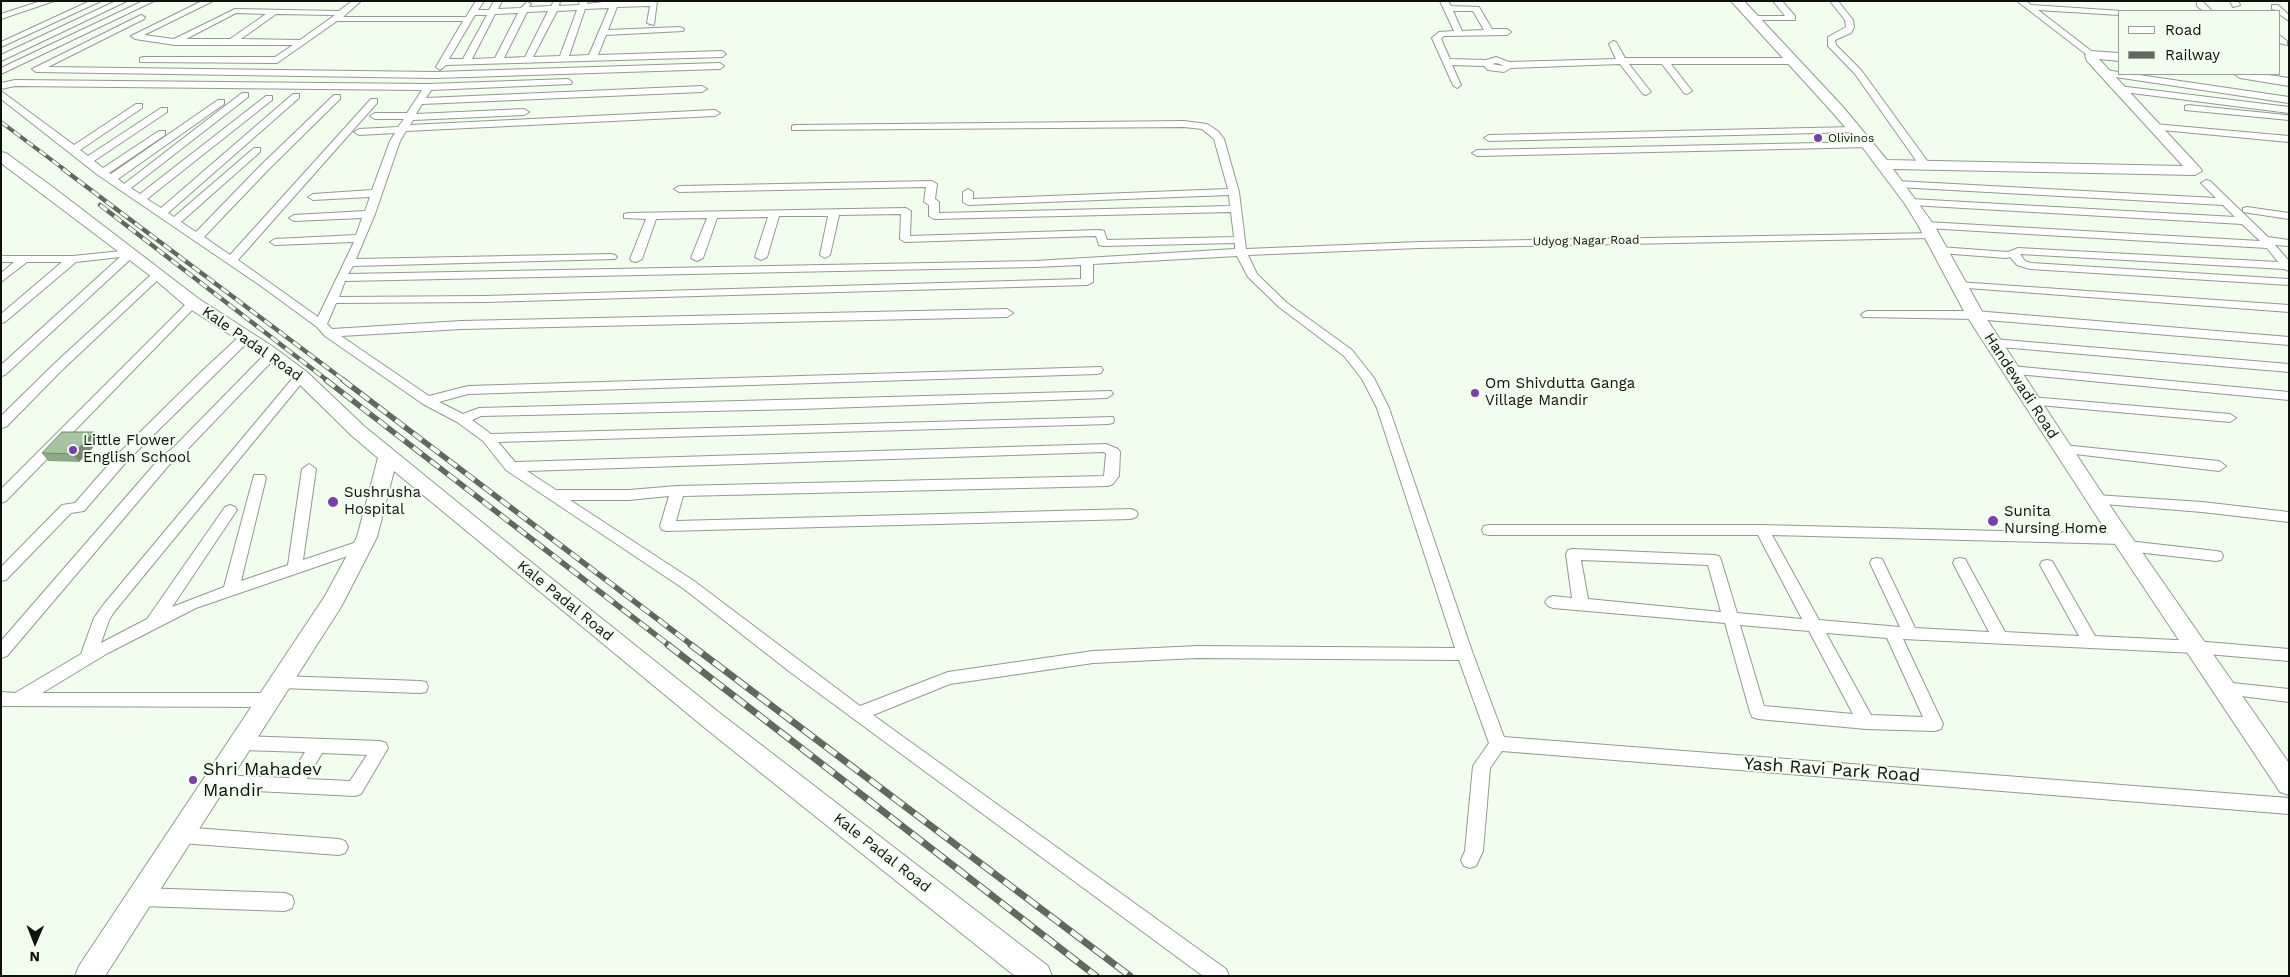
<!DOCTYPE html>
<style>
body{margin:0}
#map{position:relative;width:2290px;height:977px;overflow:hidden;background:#f1feee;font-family:"Work Sans",sans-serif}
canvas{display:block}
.frame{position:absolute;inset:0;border:2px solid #0e120d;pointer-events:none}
.legend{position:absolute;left:2118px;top:10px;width:162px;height:65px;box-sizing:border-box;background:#f1feee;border:1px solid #96a094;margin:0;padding:6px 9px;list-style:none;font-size:15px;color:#0e120d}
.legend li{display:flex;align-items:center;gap:10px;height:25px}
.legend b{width:25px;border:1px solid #96a094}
.north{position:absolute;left:10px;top:917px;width:50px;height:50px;-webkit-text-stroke:4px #f1feee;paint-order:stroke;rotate:181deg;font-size:14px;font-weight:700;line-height:20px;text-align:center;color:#0e120d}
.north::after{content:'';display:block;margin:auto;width:18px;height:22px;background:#0e120d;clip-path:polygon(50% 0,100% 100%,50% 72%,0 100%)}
</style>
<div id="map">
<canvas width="2290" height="977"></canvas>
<div class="frame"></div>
<ul class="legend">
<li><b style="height:6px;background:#fff"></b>Road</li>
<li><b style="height:6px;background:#61685f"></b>Railway</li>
</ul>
<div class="north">N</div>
</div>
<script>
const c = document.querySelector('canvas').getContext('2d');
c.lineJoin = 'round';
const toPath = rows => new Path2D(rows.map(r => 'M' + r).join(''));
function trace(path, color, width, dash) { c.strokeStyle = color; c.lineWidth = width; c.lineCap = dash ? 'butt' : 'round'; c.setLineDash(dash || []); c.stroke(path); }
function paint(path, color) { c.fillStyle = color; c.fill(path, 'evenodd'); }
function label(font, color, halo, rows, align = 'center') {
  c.font = font + ' "Work Sans",sans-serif'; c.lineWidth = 4; c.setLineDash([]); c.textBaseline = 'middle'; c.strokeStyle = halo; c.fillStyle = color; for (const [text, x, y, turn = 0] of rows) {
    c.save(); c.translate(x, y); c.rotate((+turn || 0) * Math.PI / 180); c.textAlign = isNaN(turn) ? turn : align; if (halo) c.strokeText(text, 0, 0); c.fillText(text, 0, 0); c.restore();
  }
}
const street = toPath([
 [41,1,54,1,1,19,1,14,41,1],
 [90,1,101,1,1,47,1,42,90,1],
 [116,1,127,1,1,61,1,55,116,1],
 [143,1,154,1,1,74,1,68,143,1],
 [202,1,213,1,144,35,174,39,235,9,339,11,352,1,361,1,343,17,466,17,476,1,484,1,478,10,489,10,494,1,502,1,498,9,521,8,527,2,531,4,529,7,551,6,554,1,560,1,559,6,579,5,580,1,588,1,587,4,611,1,657,1,654,25,647,23,650,6,617,7,608,30,680,27,684,29,683,31,606,35,598,55,722,51,726,54,722,57,446,65,440,70,436,67,463,21,337,21,277,63,140,62,140,58,143,57,275,57,293,45,175,45,135,39,131,36,202,1],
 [609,8,589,55,569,56,585,9,609,8],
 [577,10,560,56,533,57,557,11,577,10],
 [548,11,525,57,504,58,527,12,548,11],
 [236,13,266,14,230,39,186,39,236,13],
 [518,13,495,58,472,59,495,14,518,13],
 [276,14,335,15,300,40,241,39,276,14],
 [475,15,487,15,463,59,449,59,475,15],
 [1440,1,1448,1,1451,6,1479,7,1492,29,1507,29,1511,32,1507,35,1444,36,1441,39,1450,59,1486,60,1496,57,1509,62,1616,59,1609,44,1613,41,1616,42,1625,58,1792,58,1796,61,1792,64,1671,64,1692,91,1687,94,1684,93,1662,64,1629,64,1651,92,1646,95,1643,94,1620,64,1511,68,1504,72,1488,70,1484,66,1452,65,1461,85,1457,88,1453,85,1432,38,1439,32,1454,31,1440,1],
 [1453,11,1473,11,1484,30,1462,31,1453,11],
 [1496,63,1500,64,1503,66,1492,64,1496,63],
 [1773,1,1782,1,1795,16,1795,20,1751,20,1751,16,1785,16,1773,1],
 [1830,1,1838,1,1853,20,1854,27,1851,33,1835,40,1836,45,1861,70,1928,162,1928,166,1920,166,1855,74,1828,46,1828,37,1846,27,1845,20,1830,1],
 [2017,1,2026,1,2031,5,2122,11,2119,11,2119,15,2038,10,2094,53,2095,55,2091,58,2017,1],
 [2230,1,2238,1,2240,5,2233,7,2230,1],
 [2197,2,2203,2,2212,11,2203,11,2197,6,2197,2],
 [2272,5,2278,5,2289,15,2289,21,2279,14,2279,11,2272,9,2272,5],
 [141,15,145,17,144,19,48,67,435,72,720,63,724,66,720,69,435,78,36,72,32,69,141,15],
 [2279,35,2287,41,2287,45,2279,43,2279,35],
 [2105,70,2289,97,2289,103,2102,75,2102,71,2105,70],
 [568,79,572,82,571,84,431,90,426,98,702,86,707,89,702,92,422,104,416,114,524,109,529,112,524,115,413,120,410,125,715,110,720,113,715,116,406,131,400,141,375,214,356,259,611,254,615,255,617,257,615,259,353,266,348,274,1035,261,1235,249,1235,243,1103,246,1099,245,1096,236,905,242,900,239,901,214,839,215,830,255,825,258,820,255,828,216,779,216,767,257,761,260,755,257,768,217,717,218,703,258,697,261,691,258,707,218,656,219,642,259,636,262,632,261,630,259,646,219,624,218,624,214,628,213,906,208,911,211,910,236,1100,230,1104,231,1107,240,1234,237,1231,212,934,219,929,216,929,205,924,202,926,187,679,192,674,189,679,186,932,181,937,184,935,199,939,202,939,213,1230,206,1229,195,968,205,963,202,963,192,968,189,973,192,973,199,1228,189,1214,139,1202,129,1184,127,792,130,792,126,795,125,1184,121,1207,124,1218,131,1224,139,1239,192,1246,249,1419,242,1936,233,1936,237,1932,238,1419,248,1248,255,1257,274,1287,303,1352,350,1374,378,1389,408,1473,654,1504,737,2289,798,2289,814,1502,751,1490,768,1483,851,1476,866,1470,868,1464,866,1461,860,1465,851,1473,766,1489,743,1459,660,1197,658,1093,663,950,684,873,715,1226,969,1229,976,1203,976,790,672,684,589,506,470,483,441,457,422,423,404,325,336,317,327,261,286,98,175,1,99,1,91,74,145,136,104,142,104,142,108,80,150,88,156,161,108,167,108,167,112,94,161,103,168,159,131,165,131,165,135,109,173,111,174,218,100,224,100,224,104,118,179,124,184,242,93,248,93,248,97,131,188,140,194,266,96,272,96,272,100,147,199,161,208,293,94,299,94,299,98,168,213,174,217,254,148,260,148,260,152,181,222,196,232,260,166,334,95,340,95,340,99,268,170,204,237,230,255,371,99,377,99,377,103,238,260,318,317,354,242,275,245,270,242,275,239,356,235,362,218,294,221,289,218,294,215,365,211,370,197,313,200,308,197,313,194,372,190,390,141,395,133,359,135,354,132,359,129,398,127,404,119,375,119,370,116,375,113,407,113,422,90,15,86,1,89,1,83,15,80,428,84,568,79],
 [1237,256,1248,277,1279,307,1344,356,1362,379,1377,408,1455,648,1197,646,1093,651,948,672,860,706,694,581,570,500,629,500,669,496,660,526,662,530,667,531,1131,519,1136,517,1138,514,1136,511,1131,509,676,521,683,496,1108,486,1113,484,1119,476,1120,452,1118,449,1106,444,515,462,498,442,1108,424,1113,423,1114,420,1113,417,491,434,472,420,481,416,801,409,1107,398,1113,394,1111,391,479,408,463,414,439,402,468,394,1097,374,1101,373,1103,370,1101,367,468,386,429,396,341,336,461,329,1007,317,1013,313,1007,309,461,321,332,329,327,324,336,303,485,302,1087,285,1093,282,1093,264,1237,256],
 [1081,265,1081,279,485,296,339,297,345,281,1035,267,1081,265],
 [1104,452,1106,454,1104,476,677,486,629,490,556,490,527,471,1104,452],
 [2119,86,2289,107,2289,113,2116,91,2116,87,2119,86],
 [2188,105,2286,115,2289,116,2289,120,2185,110,2185,106,2188,105],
 [2154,124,2289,136,2289,142,2151,129,2151,125,2154,124],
 [1855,127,1858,128,1858,132,1489,141,1484,138,1489,135,1855,127],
 [1868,142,1871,143,1871,147,1477,156,1472,153,1477,150,1868,142],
 [2206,180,2210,181,2268,237,2289,240,2289,246,2275,245,2289,261,2289,271,2284,269,2020,254,2025,261,2031,263,2289,279,2289,285,2030,269,2017,265,2010,257,2006,258,1940,253,1935,250,1940,247,2008,252,2018,248,2278,262,2267,248,1926,228,1921,225,1926,222,2260,241,2242,224,1911,205,1906,202,1911,199,2235,217,2223,205,1897,187,1892,184,1897,181,2216,198,2201,183,2206,180],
 [2247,207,2289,213,2289,219,2243,212,2243,208,2247,207],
 [131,250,136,253,135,255,5,375,1,376,1,365,120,257,76,262,5,322,1,323,1,314,62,262,27,262,1,282,1,273,14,262,1,262,1,256,73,256,131,250],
 [158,271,162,272,164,274,162,276,62,370,6,427,1,428,1,416,54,364,154,272,158,271],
 [1958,282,2289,305,2289,312,1954,287,1952,285,1958,282],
 [193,300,197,301,199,303,197,305,6,501,1,503,1,489,189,301,193,300],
 [1867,311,1975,311,2289,337,2289,345,1975,319,1863,317,1861,315,1863,313,1867,311],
 [246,333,250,334,252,337,250,340,127,461,84,511,71,513,6,580,1,581,1,567,62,505,75,503,117,455,201,372,242,334,246,333],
 [1993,339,2289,364,2289,372,1989,346,1987,343,1989,340,1993,339],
 [272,350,278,354,276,357,184,453,169,465,7,656,1,658,1,641,159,459,174,447,268,351,272,350],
 [2011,366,2289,392,2289,400,2007,373,2005,370,2011,366],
 [301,372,307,376,305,379,114,612,109,620,101,643,147,619,225,507,230,505,235,507,237,510,172,607,224,587,254,475,264,475,266,478,241,581,288,565,302,469,309,464,316,469,303,560,363,540,368,541,370,545,368,549,196,608,108,653,42,693,269,693,275,695,277,700,275,705,269,707,1,706,1,692,15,693,81,654,94,618,104,604,297,373,301,372],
 [2031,397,2230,414,2236,418,2230,422,2027,404,2025,401,2027,398,2031,397],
 [2063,445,2219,461,2226,466,2219,471,2058,452,2056,449,2058,446,2063,445],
 [2096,495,2202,502,2289,512,2289,522,2202,512,2091,503,2089,500,2091,497,2096,495],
 [1489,525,1762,525,2122,534,2127,535,2128,541,2216,551,2221,552,2223,556,2221,560,2216,561,2127,551,2122,550,2121,544,1772,535,1819,620,1900,627,1870,563,1872,559,1877,558,1882,559,1884,563,1915,628,1989,632,1953,563,1955,559,1960,558,1965,559,2005,632,2079,636,2040,565,2042,561,2047,560,2052,561,2095,636,2195,641,2289,649,2289,661,2195,653,1903,639,1943,724,1941,729,1935,731,1866,729,1758,719,1752,717,1750,712,1725,623,1553,608,1548,606,1545,602,1548,598,1553,596,1572,598,1566,554,1568,550,1573,549,1714,555,1719,556,1721,560,1737,613,1802,619,1758,535,1489,535,1484,534,1482,530,1484,526,1489,525],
 [1581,560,1708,565,1721,612,1588,599,1581,560],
 [1740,625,1809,631,1853,714,1764,706,1740,625],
 [1826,633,1887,638,1923,717,1871,715,1826,633],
 [281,676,420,681,426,682,428,687,426,692,420,693,281,688,275,687,273,682,275,677,281,676],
 [2223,682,2289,689,2289,702,2217,693,2215,688,2217,683,2223,682],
 [242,736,380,741,386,743,388,748,361,794,355,796,216,789,210,787,207,782,210,777,216,775,289,778,305,752,242,750,236,748,234,743,236,738,242,736],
 [322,753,367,755,350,781,307,779,322,753],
 [181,827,339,839,345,841,348,847,345,853,339,855,181,843,175,841,172,835,175,829,181,827],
 [141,888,285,893,292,896,294,902,292,908,285,911,141,906,134,903,132,897,134,891,141,888]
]);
const secondary = toPath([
 [1731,1,1744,1,1843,107,1887,160,2183,166,2087,61,2085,55,2091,51,2119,53,2119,61,2099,59,2200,168,2202,171,2195,175,1893,169,1934,225,1984,315,2121,522,2289,763,2289,795,2280,792,2107,532,1966,315,1918,225,1905,204,1863,148,1833,113,1731,1],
 [2234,74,2262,74,2289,78,2289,86,2240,78,2234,74],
 [1,152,6,153,54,188,199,299,272,346,307,372,365,427,521,554,721,714,1048,966,1052,976,1015,976,705,728,394,471,377,537,341,607,105,976,75,976,79,966,325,596,357,537,378,458,351,435,295,380,260,354,187,307,152,277,1,163,1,152]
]);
trace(street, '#8f9b8d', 2);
trace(secondary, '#8f9b8d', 2);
paint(street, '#fff');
paint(secondary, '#fff');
const railFar3 = toPath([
 [1,122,65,170]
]);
const railFar2 = toPath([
 [63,169,345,381],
 [100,205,328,381]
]);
const railFar1 = toPath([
 [326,380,670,646],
 [343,380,693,646]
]);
const rail = toPath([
 [668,645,1096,976],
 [691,645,1130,976]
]);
trace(railFar3, '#61685f', 4);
trace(railFar2, '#61685f', 4.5);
trace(railFar1, '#61685f', 5.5);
trace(rail, '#61685f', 7);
trace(railFar3, '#f1feee', 2.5, [8]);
trace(railFar2, '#f1feee', 3, [9]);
trace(railFar1, '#f1feee', 4, [11]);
trace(rail, '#f1feee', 5, [14]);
paint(toPath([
 [94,432,100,440,79,462,48,461,42,453]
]), '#8da988');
paint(toPath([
 [94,432,100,440,79,462,73,454]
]), '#738a6f');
const building = toPath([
 [62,432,94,432,73,454,42,453,62,432]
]);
paint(building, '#a4c59e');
trace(building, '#738a6f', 1);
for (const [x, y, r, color] of [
 [1818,138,5,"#7d3cb0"],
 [1475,393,5,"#7d3cb0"],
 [73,450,5,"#7d3cb0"],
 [333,502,6,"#7d3cb0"],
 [1993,521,6,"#7d3cb0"],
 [193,780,5,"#7d3cb0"]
]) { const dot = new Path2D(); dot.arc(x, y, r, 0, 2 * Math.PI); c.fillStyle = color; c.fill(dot); trace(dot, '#f1feee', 2); }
label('12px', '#0e120d', '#f1feee', [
 ["Olivinos",1828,138]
], 'left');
label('12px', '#0e120d', '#f1feee', [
 ["Udyog Nagar Road",1586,241,-1]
]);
label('15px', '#0e120d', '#f1feee', [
 ["Kale Padal Road",252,344,35],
 ["Handewadi Road",2021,386,57],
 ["Kale Padal Road",565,601,39],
 ["Kale Padal Road",882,853,38]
]);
label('15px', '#0e120d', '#f1feee', [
 ["Om Shivdutta Ganga",1485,384],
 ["Village Mandir",1485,401],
 ["Little Flower",83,441],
 ["English School",83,458],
 ["Sushrusha",344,493],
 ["Hospital",344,510],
 ["Sunita",2004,512],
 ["Nursing Home",2004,529]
], 'left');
label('18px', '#0e120d', '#f1feee', [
 ["Shri Mahadev",203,770],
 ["Mandir",203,791]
], 'left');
label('18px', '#0e120d', '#f1feee', [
 ["Yash Ravi Park Road",1832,770,4]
]);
</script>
